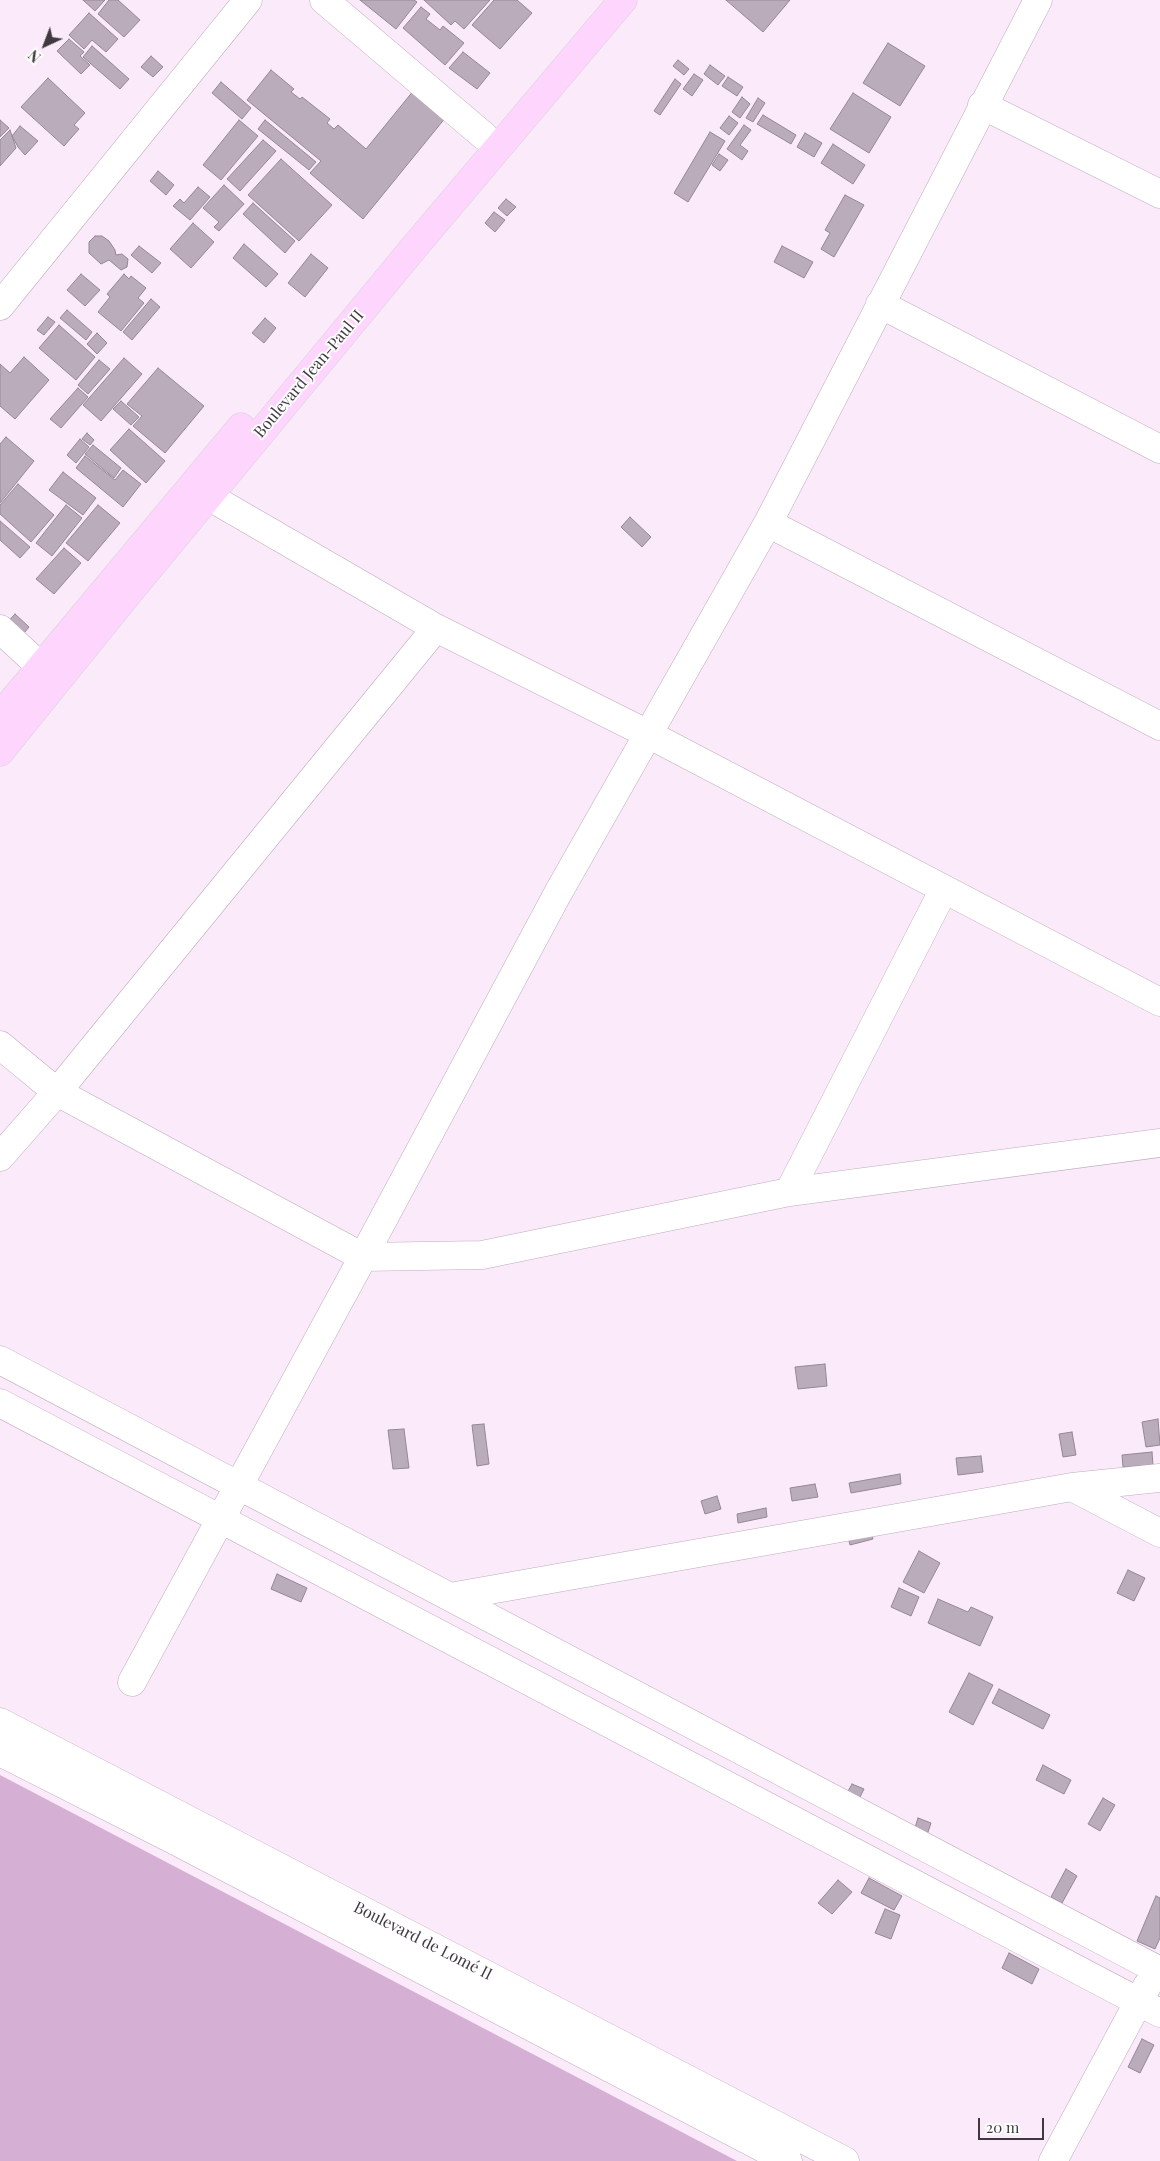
<!DOCTYPE html>
<meta charset="utf-8">
<style>
body{margin:0}
#map{position:relative;width:1160px;height:2161px;overflow:hidden;background:#faeafa;font-family:"Playfair Display",serif}
canvas{display:block}
.north{position:absolute;left:20px;top:20px;width:50px;height:50px;-webkit-text-stroke:4px #fdfdfd;paint-order:stroke;rotate:223deg;font-size:14px;font-weight:700;line-height:20px;text-align:center;color:#3f393f}
.north::after{content:'';display:block;margin:auto;width:18px;height:22px;background:#3f393f;clip-path:polygon(50% 0,100% 100%,50% 72%,0 100%)}
.scale{position:absolute;left:978px;top:2118px;width:66px;height:22px;box-sizing:border-box;border:2px solid #3f393f;border-top:0;padding-left:6px;font-size:15px;line-height:18px;white-space:nowrap;color:#3f393f;-webkit-text-stroke:4px #fdfdfd;paint-order:stroke}
</style>
<div id="map">
<canvas width="1160" height="2161"></canvas>
<div class="north">N</div>
<div class="scale">20 m</div>
</div>
<script>
const c = document.querySelector('canvas').getContext('2d');
c.lineJoin = 'round';
function paint(path, color) { c.fillStyle = color; c.fill(path, 'evenodd'); }
const toPath = rows => new Path2D(rows.map(r => 'M' + r).join(''));
function trace(path, color, width, dash) { c.strokeStyle = color; c.lineWidth = width; c.lineCap = dash ? 'butt' : 'round'; c.setLineDash(dash || []); c.stroke(path); }
function label(font, color, halo, rows, align = 'center') {
  c.font = font + ' "Playfair Display",serif'; c.lineWidth = 4; c.setLineDash([]); c.textBaseline = 'middle'; c.strokeStyle = halo; c.fillStyle = color; for (const [text, x, y, turn = 0] of rows) {
    c.save(); c.translate(x, y); c.rotate((+turn || 0) * Math.PI / 180); c.textAlign = isNaN(turn) ? turn : align; if (halo) c.strokeText(text, 0, 0); c.fillText(text, 0, 0); c.restore();
  }
}
paint(toPath([
 [0,1775,737,2161,0,2161]
]), '#d5b0d4');
const building = toPath([
 [83,0,105,0,95,11,83,0],
 [109,0,118,0,140,20,124,37,98,14,109,0],
 [360,0,414,0,417,2,396,29,360,0],
 [424,0,490,0,464,29,455,21,451,25,424,0],
 [494,0,517,0,532,13,500,49,472,25,494,0],
 [726,0,790,0,763,32,726,0],
 [421,7,430,14,426,19,440,30,443,26,464,43,445,65,403,28,421,7],
 [89,13,118,39,106,52,92,40,84,49,69,35,89,13],
 [69,39,84,52,80,56,90,65,81,74,57,51,69,39],
 [888,43,925,66,900,106,863,83,888,43],
 [92,46,129,79,120,89,83,57,92,46],
 [463,52,490,73,477,89,449,68,463,52],
 [151,56,163,67,153,77,141,67,151,56],
 [678,60,689,69,684,75,673,66,678,60],
 [710,65,725,76,718,85,704,74,710,65],
 [271,70,294,89,291,92,300,99,302,97,330,119,327,123,334,129,338,125,366,149,414,90,446,117,363,219,310,173,321,161,247,100,271,70],
 [694,74,703,80,692,96,683,89,694,74],
 [728,77,743,87,737,96,722,86,728,77],
 [48,78,85,113,74,125,79,129,64,146,21,107,48,78],
 [675,79,681,84,660,115,654,111,675,79],
 [221,82,251,108,242,119,212,93,221,82],
 [853,93,891,117,869,153,830,129,853,93],
 [742,97,750,104,740,118,732,112,742,97],
 [758,98,765,103,753,122,746,118,758,98],
 [763,115,796,135,791,144,757,124,763,115],
 [729,116,738,123,729,135,720,128,729,116],
 [0,120,9,128,0,137,0,120],
 [239,120,258,136,221,180,203,165,239,120],
 [265,120,316,162,309,170,258,129,265,120],
 [744,125,751,130,740,145,748,151,742,160,727,149,744,125],
 [20,126,38,141,25,155,18,147,12,136,20,126],
 [10,130,16,148,0,166,0,140,10,130],
 [710,132,725,141,688,202,674,193,710,132],
 [805,133,822,143,814,157,797,147,805,133],
 [263,140,276,151,240,191,227,179,263,140],
 [833,144,865,165,853,184,821,163,833,144],
 [719,154,728,160,720,171,712,165,719,154],
 [281,159,332,205,299,241,248,195,281,159],
 [158,171,174,185,166,195,150,181,158,171],
 [224,185,244,204,219,231,214,227,219,222,203,208,224,185],
 [198,187,210,197,190,220,173,206,180,199,184,203,198,187],
 [845,195,864,205,834,257,821,249,830,233,825,230,845,195],
 [506,199,516,207,507,216,498,208,506,199],
 [253,203,295,241,285,253,243,214,253,203],
 [494,212,505,220,495,232,485,223,494,212],
 [193,223,214,242,191,268,170,249,193,223],
 [95,236,102,236,109,241,115,250,116,255,122,254,128,259,127,267,121,270,109,260,101,264,89,253,89,242,95,236],
 [244,244,278,274,266,287,233,258,244,244],
 [139,246,161,263,152,273,131,255,139,246],
 [782,246,813,262,804,278,774,262,782,246],
 [311,254,328,268,305,297,288,283,311,254],
 [81,274,100,290,85,306,67,290,81,274],
 [124,274,129,279,131,276,146,288,138,298,144,303,121,331,98,312,110,297,107,294,124,274],
 [151,299,160,307,132,340,123,332,151,299],
 [67,310,92,332,86,340,60,318,67,310],
 [48,317,55,322,44,335,37,330,48,317],
 [265,318,276,328,264,343,252,333,265,318],
 [59,325,95,357,76,380,39,348,59,325],
 [97,333,107,343,97,354,87,344,97,333],
 [24,357,49,380,15,419,0,406,0,364,10,373,24,357],
 [124,358,142,374,101,421,83,405,124,358],
 [99,360,110,369,88,394,78,385,99,360],
 [158,368,204,406,165,453,133,426,142,416,127,404,158,368],
 [78,388,88,397,61,428,50,419,78,388],
 [121,401,139,417,131,425,113,409,121,401],
 [129,429,165,461,146,483,110,450,129,429],
 [87,433,94,440,90,445,82,439,87,433],
 [6,437,34,461,0,503,0,444,6,437],
 [80,439,89,447,76,463,67,455,80,439],
 [93,445,121,468,114,478,85,454,93,445],
 [85,456,115,480,123,470,141,484,123,507,76,468,85,456],
 [63,472,96,498,83,515,49,490,63,472],
 [18,484,54,515,31,542,0,514,0,505,18,484],
 [66,505,82,518,52,556,36,543,66,505],
 [98,505,120,523,88,561,66,543,98,505],
 [630,517,651,537,642,547,621,527,630,517],
 [0,521,30,547,20,558,0,540,0,521],
 [64,548,81,563,54,594,36,579,64,548],
 [15,614,29,627,20,638,5,625,15,614],
 [825,1364,827,1386,798,1389,795,1367,825,1364],
 [1158,1419,1160,1445,1146,1447,1142,1422,1158,1419],
 [484,1424,489,1464,477,1466,472,1425,484,1424],
 [404,1429,409,1468,393,1469,388,1430,404,1429],
 [1072,1432,1076,1455,1063,1457,1059,1434,1072,1432],
 [1152,1452,1153,1465,1123,1467,1122,1455,1152,1452],
 [981,1456,983,1472,958,1475,956,1458,981,1456],
 [900,1474,901,1484,851,1493,849,1483,900,1474],
 [815,1484,818,1497,792,1501,790,1488,815,1484],
 [717,1496,721,1509,705,1514,701,1501,717,1496],
 [766,1508,767,1517,738,1523,737,1514,766,1508],
 [871,1532,873,1539,850,1545,848,1537,871,1532],
 [919,1551,940,1563,924,1593,903,1582,919,1551],
 [1128,1570,1145,1578,1134,1601,1117,1593,1128,1570],
 [277,1574,307,1588,301,1602,271,1589,277,1574],
 [899,1588,919,1597,911,1616,891,1607,899,1588],
 [938,1599,968,1612,971,1607,993,1617,980,1646,928,1623,938,1599],
 [969,1673,993,1685,973,1725,949,1712,969,1673],
 [999,1689,1050,1715,1043,1729,992,1703,999,1689],
 [1043,1765,1071,1780,1064,1794,1036,1780,1043,1765],
 [852,1784,864,1789,859,1799,847,1793,852,1784],
 [1103,1798,1115,1805,1100,1831,1088,1824,1103,1798],
 [918,1818,931,1823,927,1835,914,1831,918,1818],
 [1066,1869,1077,1876,1062,1903,1051,1897,1066,1869],
 [869,1878,902,1896,894,1910,861,1893,869,1878],
 [838,1880,852,1892,832,1914,818,1903,838,1880],
 [1156,1896,1160,1898,1160,1938,1155,1949,1137,1941,1156,1896],
 [885,1909,900,1915,891,1939,875,1933,885,1909],
 [1009,1953,1039,1969,1032,1984,1002,1968,1009,1953],
 [1142,2039,1154,2045,1140,2073,1128,2067,1142,2039]
]);
paint(building, '#bbacbb');
trace(building, '#958795', 1);
const minor = toPath([
 [324,0,484,136],
 [982,105,1160,194],
 [880,304,1160,449],
 [0,306,248,0],
 [208,496,436,628,648,734,1160,1002],
 [768,523,1160,726],
 [0,629,40,666],
 [0,1045,57,1092,363,1257,482,1255,789,1192,1160,1143],
 [0,1157,57,1092,436,628],
 [789,1192,944,889],
 [0,1360,1160,1971],
 [0,1403,1160,2013],
 [1072,1487,1160,1533],
 [450,1597,1072,1487,1160,1478],
 [132,1682,363,1257,558,893,768,523,1038,0],
 [0,1722,845,2161],
 [0,1752,172,1839,788,2161],
 [1053,2161,1147,1986]
]);
const major = toPath([
 [0,716,241,427],
 [0,752,122,601,411,251,623,0]
]);
trace(minor, '#bdadbc', 29);
trace(major, '#d5d3d5', 29);
trace(minor, '#fff', 28);
trace(major, '#fed5fd', 28);
label('16px', '#3f393f', '#fdfdfd', [
 ["Boulevard Jean-Paul II",309,374,-50],
 ["Boulevard de Lomé II",423,1941,27]
]);
</script>
